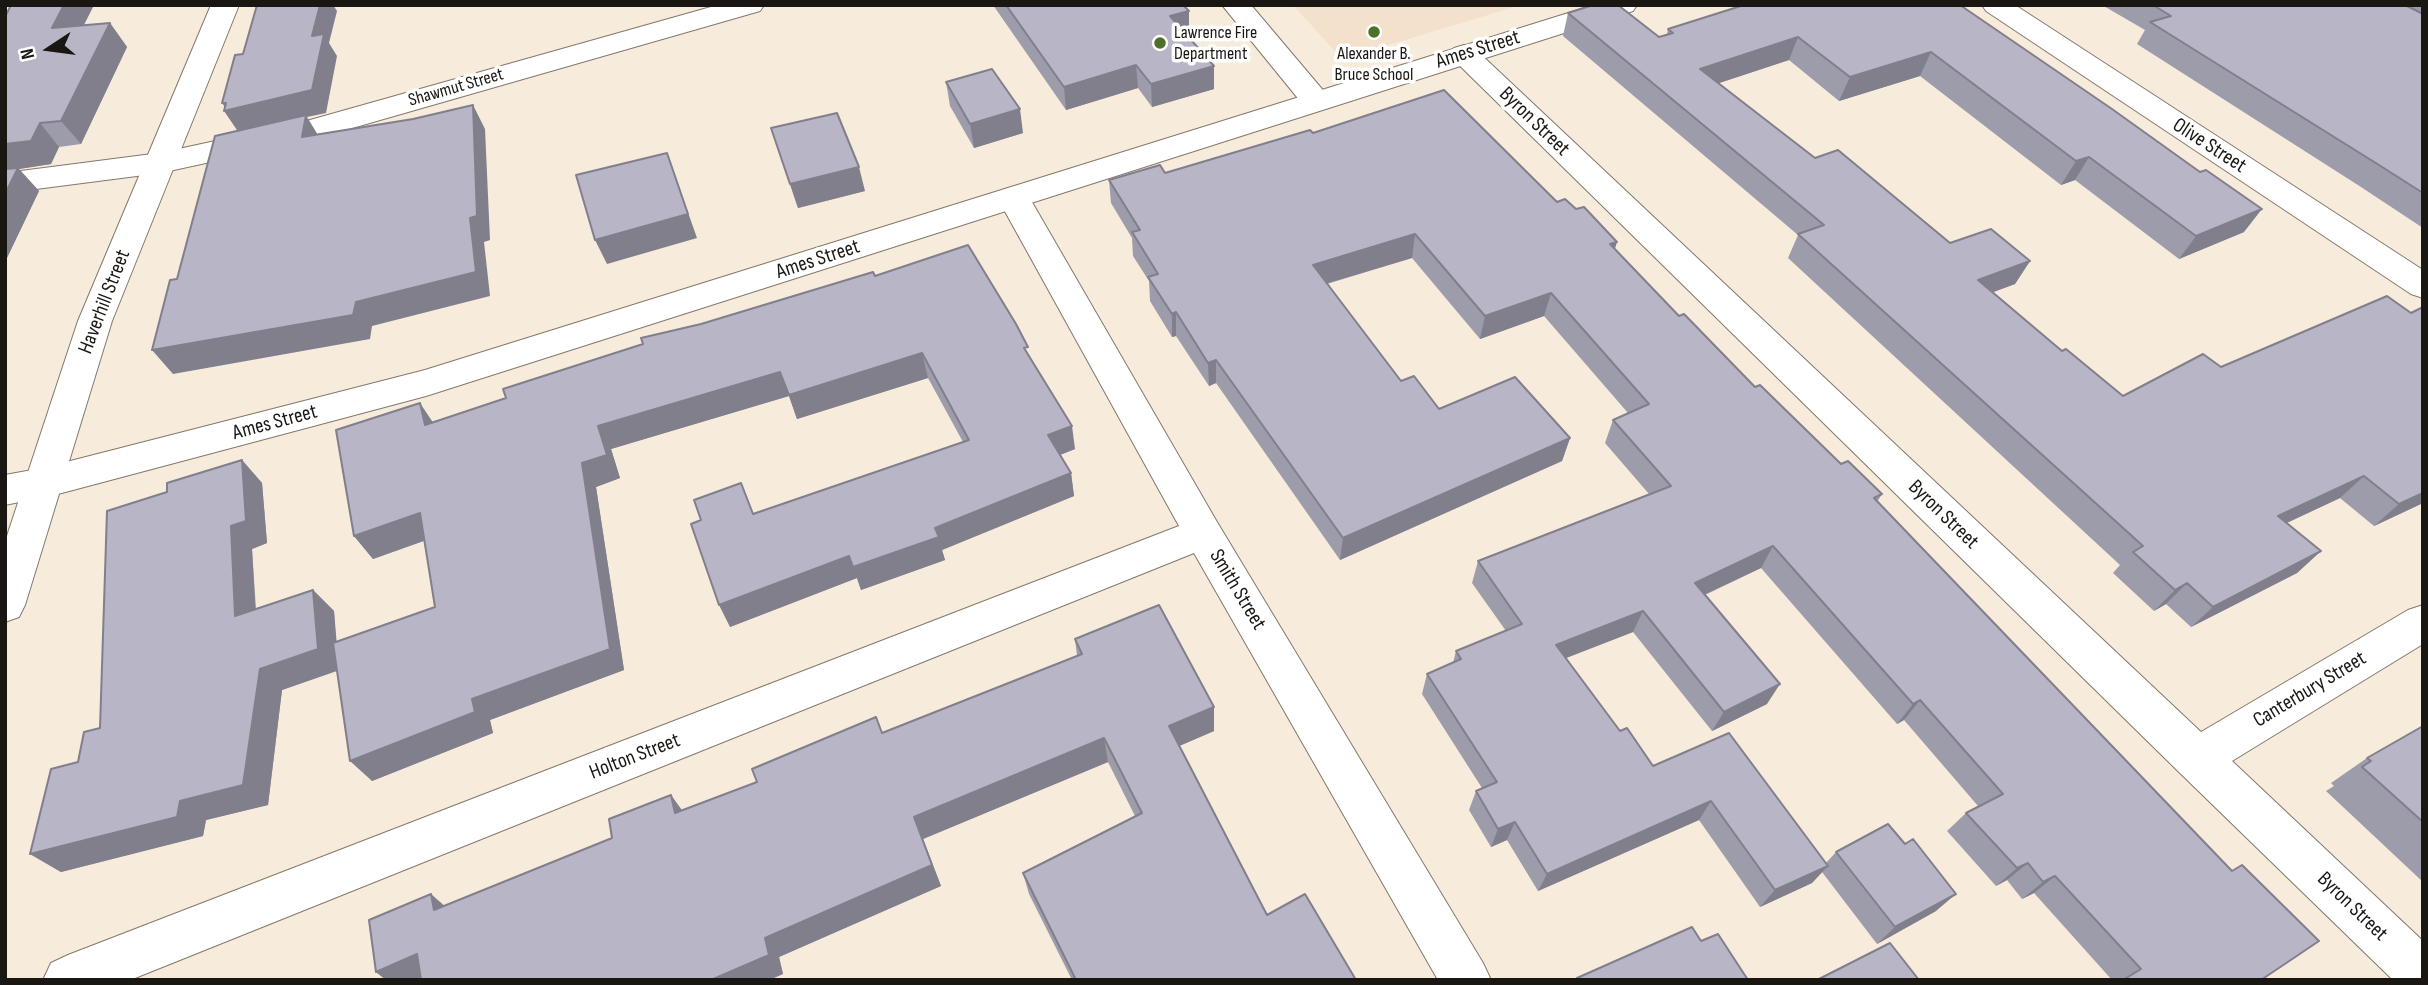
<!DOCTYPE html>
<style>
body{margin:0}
#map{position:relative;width:2428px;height:985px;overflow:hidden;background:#f7ebdc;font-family:"Sofia Sans Condensed",sans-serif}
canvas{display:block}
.frame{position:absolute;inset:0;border:7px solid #1a1611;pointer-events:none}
.north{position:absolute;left:14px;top:14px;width:70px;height:70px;-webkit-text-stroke:5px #fff;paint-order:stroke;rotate:257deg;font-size:19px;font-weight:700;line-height:28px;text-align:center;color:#1a1611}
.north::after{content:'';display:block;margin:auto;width:24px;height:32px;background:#1a1611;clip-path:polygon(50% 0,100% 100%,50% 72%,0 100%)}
</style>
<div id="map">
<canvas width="2428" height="985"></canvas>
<div class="frame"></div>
<div class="north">N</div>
</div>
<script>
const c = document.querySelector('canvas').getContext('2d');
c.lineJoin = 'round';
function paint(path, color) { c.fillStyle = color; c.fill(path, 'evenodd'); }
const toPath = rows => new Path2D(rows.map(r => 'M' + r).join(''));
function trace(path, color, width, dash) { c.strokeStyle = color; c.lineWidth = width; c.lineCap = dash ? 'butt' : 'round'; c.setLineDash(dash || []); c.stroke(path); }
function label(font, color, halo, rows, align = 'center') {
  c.font = font + ' "Sofia Sans Condensed",sans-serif'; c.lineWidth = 7; c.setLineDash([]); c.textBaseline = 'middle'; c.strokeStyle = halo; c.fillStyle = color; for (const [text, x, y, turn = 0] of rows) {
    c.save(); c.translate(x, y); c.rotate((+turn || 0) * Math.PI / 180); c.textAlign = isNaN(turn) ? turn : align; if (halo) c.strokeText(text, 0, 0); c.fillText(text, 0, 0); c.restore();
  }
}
paint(toPath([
 [1293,5,1521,5,1342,59]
]), '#f3e1cc');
const minor = toPath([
 [718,5,764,5,760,11,307,141,160,173,5,193,5,173,160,153,303,122,718,5],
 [1222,5,1251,5,1327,95,1331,101,1327,107,1316,110,1305,107,1222,5],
 [1982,5,2015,5,2423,270,2423,298,2411,294,1986,11,1982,5],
 [1464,45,1474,48,2201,732,2408,610,2423,605,2423,644,2232,761,2423,941,2423,980,2393,980,2180,773,1454,60,1450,54,1454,48,1464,45],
 [1013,187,1024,190,1029,197,1217,522,1483,963,1491,980,1438,980,1194,553,130,980,43,980,51,963,68,955,1179,526,997,197,1002,190,1013,187],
 [43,468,57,472,62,483,57,494,5,505,5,475,43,468]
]);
const tertiary = toPath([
 [1594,5,1637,5,1633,11,426,396,43,498,29,494,24,483,29,472,43,468,425,370,1594,5]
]);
const secondary = toPath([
 [211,5,239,5,112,321,25,605,19,617,5,622,5,542,78,321,211,5]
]);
trace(minor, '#83786b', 2);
trace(tertiary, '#83786b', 2);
trace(secondary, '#83786b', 2);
paint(minor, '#fff');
paint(tertiary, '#fff');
paint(secondary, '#fff');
paint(toPath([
 [11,5,94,5,84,25,110,23,127,47,81,144,59,147,51,164,19,169,39,191,5,262,5,17],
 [993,5,1183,5,1189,11,1189,34,1187,35,1214,89,1152,107,1138,88,1066,110],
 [1960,5,2244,232,2179,259,2075,180,2061,185,1920,76,1839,101,1789,60,1719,83,1815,158,1950,243,2030,261,2015,284,1993,292,2062,351,2123,396,2221,367,2411,313,2423,307,2423,503,2374,526,2340,498,2287,523,2321,551,2297,573,2191,627,2166,604,2154,611,2113,573,2120,565,1788,258,1798,235,1563,36,1568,13,1659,37,1667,34,1668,29],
 [2102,5,2423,5,2423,228,2361,187,2137,44,2145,30],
 [946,82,1023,133,974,148,950,106],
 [771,128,865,191,798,208],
 [1313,133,1557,202,1615,250,1679,316,1755,387,1841,464,1882,494,1877,502,2261,980,2112,980,2034,893,2022,899,2007,880,1996,886,1947,831,1966,813,1978,806,1904,720,1897,724,1761,568,1705,595,1767,704,1712,731,1633,632,1566,658,1620,731,1653,766,1826,863,1836,852,1936,911,1877,944,1822,872,1812,883,1760,907,1699,820,1538,891,1507,840,1491,847,1469,810,1476,791,1482,788,1422,694,1427,674,1453,663,1456,651,1506,631,1472,583,1478,561,1649,494,1605,443,1613,420,1628,413,1544,316,1480,339,1412,258,1327,284,1401,381,1439,409,1570,438,1562,461,1340,560,1216,383,1209,386,1176,336,1172,337,1150,301,1149,281,1133,256,1132,238,1111,203,1109,180,1165,173],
 [875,276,1029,356,1075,449,1060,455,1071,473,1074,496,942,550,945,560,861,590,857,578,730,627,754,514,963,442,928,378,797,419,789,396,611,449,620,478,596,487,624,670,490,720,493,733,372,781,337,671,282,690,268,805,206,820,203,836,61,872,30,854,78,762,100,728,167,492,242,460,262,483,267,543,252,549,256,609,313,590,334,611,336,642,435,607,424,541,373,559,354,536,433,422,506,398,643,344,701,324],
 [1075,639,1214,731,1179,746,1267,915,1356,980,1072,980,1029,894,1023,873,1135,816,1108,762,923,839,941,886,779,957,783,974,769,980,386,980,376,972,445,906,682,810,757,782,1077,656],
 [2423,726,2423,882,2326,791,2334,786,2331,783,2367,758]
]), '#9d9caa');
paint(toPath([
 [64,5,94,5,70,51,52,28],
 [320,5,333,5,337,11,329,43,337,56,326,113,307,117,321,140,239,133,224,111,227,110,222,103,312,36],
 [1189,11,1189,34,1171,39,1170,16],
 [110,23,127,47,81,144,61,121],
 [1798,37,1789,60,1692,92,1700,69],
 [1931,52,1920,76,1839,101,1850,77],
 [1136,65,1138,88,1066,110,1064,87],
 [1214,66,1214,89,1152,107,1151,84],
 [473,105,485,129,490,240,484,242,490,296,372,326,370,339,173,374,152,350,356,302,470,218],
 [1020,109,1023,133,974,148,970,124],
 [40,123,59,147,51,164,19,169,39,191,5,262,5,144],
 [667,153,697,238,607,264,595,240],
 [2089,157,2075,180,2061,185,2076,161],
 [859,167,865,191,798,208,790,184],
 [2262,209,2244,232,2179,259,2196,236],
 [1415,234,1412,258,1311,288,1313,265],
 [1617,242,1610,265,1610,244],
 [2030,261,2015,284,1964,303,1978,280],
 [1551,293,1544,316,1480,339,1485,316],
 [1176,312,1176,336,1172,337,1172,314],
 [922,353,928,378,797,419,789,396,611,449,620,478,596,487,624,670,490,720,493,733,372,781,350,761,472,699,582,463,598,426,780,372],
 [1216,360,1216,383,1209,386,1208,363],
 [420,403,436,427,425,425],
 [1072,426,1075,449,1052,458,1048,435],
 [1570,438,1562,461,1340,560,1343,538],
 [242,460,262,483,267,543,252,549,257,638,235,616,231,526],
 [1071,473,1074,496,942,550,945,560,861,590,857,578,730,627,719,605,849,556,935,528],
 [2364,476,2340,498,2256,537,2278,516],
 [2423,493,2423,503,2374,526,2399,504],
 [420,513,437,536,373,559,354,536],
 [1773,546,1761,568,1684,604,1695,583],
 [2321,551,2297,573,2191,627,2213,607],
 [2187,583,2166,604,2154,611,2175,590],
 [313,590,334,611,339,670,282,690,268,805,206,820,203,836,61,872,30,854,180,801,260,669],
 [1643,611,1633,632,1548,665,1556,645],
 [1780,684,1767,704,1712,731,1724,712],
 [1920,700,1904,720,1897,724,1913,704],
 [1214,707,1214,731,1170,750,1169,726],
 [1104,738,1108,762,923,839,941,886,779,957,783,974,769,980,711,980,914,817],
 [671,795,687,817,675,813],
 [1711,801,1699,820,1538,891,1547,874],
 [1515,822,1507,840,1491,847,1498,829],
 [2028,863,2007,880,1996,886,2017,868],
 [1828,866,1812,883,1760,907,1775,890],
 [2055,876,2034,893,2022,899,2043,882],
 [431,894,455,915,434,910],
 [1956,894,1936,911,1877,944,1895,927],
 [417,954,428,980,386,980,376,972]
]), '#807f8b');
const building = toPath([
 [11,5,64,5,52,28,110,23,61,121,40,123,31,141,5,144,5,17,11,5],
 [257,5,320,5,312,36,324,34,312,90,224,111,226,103,222,103,235,55,243,54,257,5],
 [1006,5,1183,5,1189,11,1170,16,1214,66,1151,84,1136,65,1064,87,1006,5],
 [1593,5,1618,5,1659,37,1673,33,1668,29,1744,5,1960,5,2112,109,2200,172,2206,170,2262,209,2196,236,2089,157,2076,161,1931,52,1850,77,1798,37,1700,69,1815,158,1838,150,1950,243,1991,229,2030,261,1978,280,2062,351,2066,349,2123,396,2203,354,2221,367,2387,296,2411,313,2423,307,2423,493,2399,504,2364,476,2278,516,2321,551,2213,607,2187,583,2175,590,2133,552,2143,546,1798,234,1824,225,1568,13,1593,5],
 [2153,5,2405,5,2423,14,2423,193,2379,165,2150,22,2171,16,2153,5],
 [992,69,1020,109,970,124,946,82,992,69],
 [1444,90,1557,202,1565,199,1576,209,1584,207,1617,242,1610,244,1679,316,1684,314,1755,387,1760,385,1841,464,1848,461,1882,494,1874,498,2232,871,2242,865,2319,941,2261,980,2123,980,2141,969,2055,876,2043,882,2028,863,2017,868,1966,813,2003,794,1920,700,1913,704,1773,546,1695,583,1780,684,1724,712,1643,611,1556,645,1620,731,1627,728,1653,766,1729,733,1828,866,1775,890,1711,801,1547,874,1515,822,1498,829,1476,791,1497,782,1427,674,1461,659,1456,651,1522,624,1478,561,1671,486,1613,420,1649,404,1551,293,1485,316,1415,234,1313,265,1401,381,1414,376,1439,409,1515,377,1570,438,1343,538,1216,360,1208,363,1176,312,1172,314,1148,277,1158,274,1132,232,1140,230,1109,180,1160,165,1165,173,1310,130,1313,133,1444,90],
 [473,105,477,216,470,218,476,272,356,302,353,315,152,350,170,280,177,279,215,136,306,115,302,137,413,119,473,105],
 [837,113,859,167,790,184,771,128,837,113],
 [667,153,688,214,595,240,576,175,667,153],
 [18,168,5,194,5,169,18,168],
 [968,245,1016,324,1028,347,1024,348,1072,426,1048,435,1071,473,935,528,939,537,853,567,849,556,719,605,691,524,701,520,694,500,741,483,753,514,969,440,922,353,789,395,780,372,598,426,607,455,582,463,610,649,472,699,475,712,350,761,333,643,435,607,420,513,354,536,336,430,420,403,425,425,506,398,503,389,643,344,641,338,701,324,873,272,875,276,968,245],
 [242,460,246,521,231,526,235,616,313,590,318,649,260,669,243,785,180,801,177,817,30,854,51,769,78,762,84,732,100,728,107,511,167,492,167,483,242,460],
 [1159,605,1214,707,1169,726,1267,915,1305,894,1356,980,1076,980,1023,873,1142,813,1104,738,914,817,932,865,765,938,769,955,711,980,421,980,417,954,376,972,369,920,431,894,434,910,612,838,609,819,671,795,675,813,757,782,752,769,876,717,882,733,1082,654,1075,639,1159,605],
 [2423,726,2423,822,2362,767,2371,761,2367,758,2423,726],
 [1888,824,1905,844,1913,839,1956,894,1895,927,1836,852,1888,824],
 [1692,927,1701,941,1718,934,1748,980,1578,980,1577,978,1692,927],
 [1890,943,1919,980,1817,980,1890,943]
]);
paint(building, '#b7b5c6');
trace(building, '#807f8b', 2);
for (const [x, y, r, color] of [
 [1374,32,7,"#4e7028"],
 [1160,43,7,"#4e7028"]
]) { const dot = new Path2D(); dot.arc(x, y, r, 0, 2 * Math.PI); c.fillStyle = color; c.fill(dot); trace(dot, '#fff', 2.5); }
label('18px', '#1a1611', '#fff', [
 ["Lawrence Fire",1174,33],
 ["Department",1174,54],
 ["Alexander B.",1374,54,"center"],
 ["Bruce School",1374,75,"center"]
], 'left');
label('18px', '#1a1611', '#fff', [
 ["Shawmut Street",456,88,-16]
]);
label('21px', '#1a1611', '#fff', [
 ["Ames Street",1478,50,-17],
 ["Byron Street",1534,122,44],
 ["Olive Street",2209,146,33],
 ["Ames Street",818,260,-18],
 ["Haverhill Street",105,302,-69],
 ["Ames Street",275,423,-15],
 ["Byron Street",1943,515,44],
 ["Smith Street",1237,590,59],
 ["Canterbury Street",2310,690,-31],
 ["Holton Street",635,757,-21],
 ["Byron Street",2352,907,44]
]);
</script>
